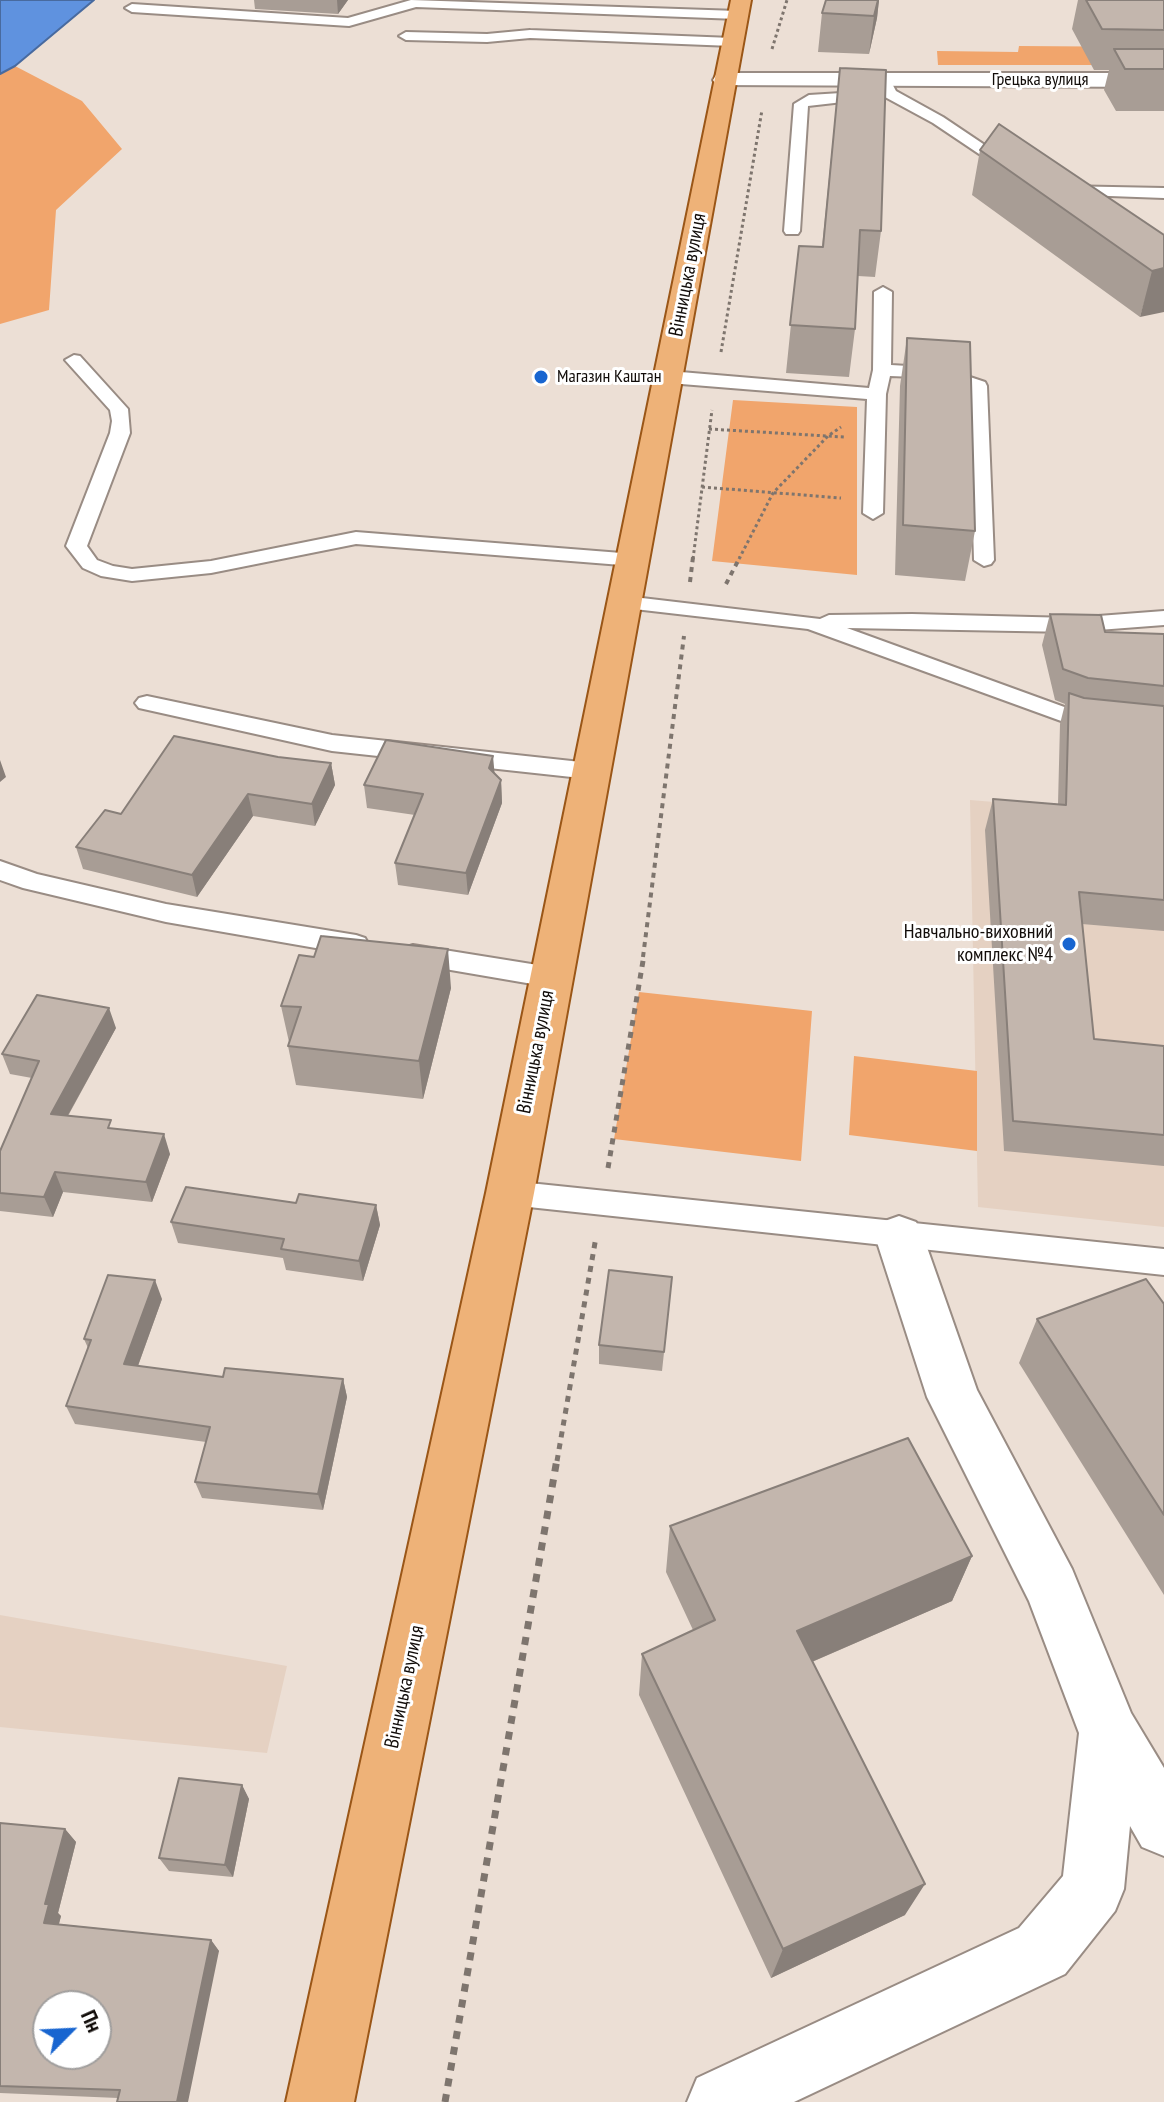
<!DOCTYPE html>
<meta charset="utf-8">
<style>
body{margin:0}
#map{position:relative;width:1164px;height:2102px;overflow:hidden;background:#ecdfd5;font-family:"PT Sans Narrow",sans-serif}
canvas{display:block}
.north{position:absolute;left:32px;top:1990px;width:80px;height:80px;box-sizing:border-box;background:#fff;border:2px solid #a09e9d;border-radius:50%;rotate:66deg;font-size:22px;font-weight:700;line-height:32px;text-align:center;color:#110c09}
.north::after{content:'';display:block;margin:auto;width:28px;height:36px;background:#1865d0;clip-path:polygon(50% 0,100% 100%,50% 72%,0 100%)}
</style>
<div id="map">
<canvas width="1164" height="2102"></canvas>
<div class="north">Пн</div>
</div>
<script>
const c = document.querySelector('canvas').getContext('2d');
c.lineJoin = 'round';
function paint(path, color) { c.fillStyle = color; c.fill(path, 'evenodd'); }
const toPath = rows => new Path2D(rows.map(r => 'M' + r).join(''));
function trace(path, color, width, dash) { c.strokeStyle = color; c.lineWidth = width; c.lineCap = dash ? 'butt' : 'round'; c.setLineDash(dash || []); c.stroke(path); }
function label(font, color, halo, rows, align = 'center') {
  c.font = font + ' "PT Sans Narrow",sans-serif'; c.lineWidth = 6; c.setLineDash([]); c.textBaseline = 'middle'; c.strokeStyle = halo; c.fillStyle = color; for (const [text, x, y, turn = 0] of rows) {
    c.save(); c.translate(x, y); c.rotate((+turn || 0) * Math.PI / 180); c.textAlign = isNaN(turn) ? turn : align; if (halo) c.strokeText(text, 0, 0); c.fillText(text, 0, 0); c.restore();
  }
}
paint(toPath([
 [970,800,1164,816,1164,1227,978,1207],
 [0,1615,287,1666,267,1753,0,1727]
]), '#e5d1c2');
paint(toPath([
 [1019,46,1164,47,1164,65,938,65,937,51,1018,52],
 [15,66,82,101,122,149,56,210,49,310,0,324,0,74],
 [733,400,857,407,857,575,712,561],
 [639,992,812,1011,801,1161,614,1139],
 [854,1056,977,1071,977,1151,849,1135]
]), '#f1a56c');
const water = toPath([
 [0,0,94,0,15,66,0,74,0,0]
]);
paint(water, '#5f92df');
trace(water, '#486a9f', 2);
const lane = toPath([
 [411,0,738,11,745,15,738,19,416,7,349,26,132,12,125,8,132,4,348,18,411,0],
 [530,30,732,38,739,42,732,46,530,38,487,42,406,40,399,36,406,32,487,34,530,30],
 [883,75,888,76,896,91,943,117,1016,166,1016,172,1006,172,933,123,885,97,876,79,883,75],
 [873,91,878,92,878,98,808,106,800,231,798,234,786,234,784,231,794,104,809,95,873,91],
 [1061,186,1164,188,1164,198,1055,194,1055,188,1061,186],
 [883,287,892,292,891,365,943,368,985,382,987,386,994,560,991,564,984,566,974,560,969,389,941,378,890,376,886,394,883,513,873,519,863,513,867,399,669,383,660,377,669,371,869,388,873,370,874,292,883,287],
 [74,355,80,356,128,409,130,433,87,546,97,560,113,566,132,569,211,561,356,532,634,554,644,560,634,566,356,544,211,573,132,581,101,576,83,568,66,546,110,433,112,421,110,410,65,360,74,355],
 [625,596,820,619,829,615,912,614,1072,618,1164,611,1164,625,1072,632,847,628,1078,712,1164,721,1164,735,1075,726,808,629,617,607,614,602,625,596],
 [147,696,332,735,590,763,598,765,602,771,598,777,590,779,332,751,139,708,135,703,139,698,147,696],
 [0,861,37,874,166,904,356,935,365,938,369,945,365,952,356,955,166,922,23,888,0,880,0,861],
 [413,945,550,967,560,970,563,977,560,984,550,987,404,962,400,955,404,948,413,945],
 [510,1181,1164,1249,1164,1275,510,1205,499,1202,495,1193,499,1184,510,1181]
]);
const street = toPath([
 [724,73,1164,73,1164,87,716,85,713,80,716,75,724,73],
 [899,1216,916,1222,923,1236,977,1390,1072,1569,1131,1713,1164,1768,1164,1856,1142,1847,1130,1826,1124,1889,1115,1911,1065,1974,794,2102,687,2102,697,2078,1019,1928,1063,1876,1079,1733,1029,1601,927,1397,875,1236,882,1222,899,1216]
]);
const primary = toPath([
 [731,0,751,0,534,1193,354,2102,286,2102,486,1193,731,0]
]);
trace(lane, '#998c84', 4);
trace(street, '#998c84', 4);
trace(primary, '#9a5617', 4);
trace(toPath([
 [772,49,787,0],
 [721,352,762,110],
 [709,429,844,437],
 [702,487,841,498],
 [693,559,712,410],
 [739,559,773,493,828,436,841,427]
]), '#7e756e', 3, [3, 3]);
trace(toPath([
 [690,582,693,557],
 [726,584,740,557],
 [643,957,684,636]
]), '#7e756e', 4, [5, 5]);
trace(toPath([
 [608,1168,644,955],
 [557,1461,596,1237]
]), '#7e756e', 5, [6, 6]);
trace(toPath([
 [445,2102,557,1459]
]), '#7e756e', 7, [8, 8]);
paint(lane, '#fff');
paint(street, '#fff');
paint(primary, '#eeb278');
paint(toPath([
 [254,0,348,0,338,14,255,9],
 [826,0,879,0,877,18,869,54,818,52,822,13],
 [1078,0,1164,0,1164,111,1116,111,1104,90,1109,70,1094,70,1072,29],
 [840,68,881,231,875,277,858,276,855,329,849,377,786,373,799,246,822,247],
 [980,150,1164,235,1140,317,972,195],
 [907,338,975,531,965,581,895,575,900,386],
 [1050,614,1105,632,1164,634,1164,931,1082,924,1094,1039,1164,1046,1164,1166,1004,1151,985,830,993,799,1058,804,1060,724,1065,704,1055,700,1042,645],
 [278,757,331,763,335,785,315,826,253,816,197,897,83,869,76,847,121,814],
 [494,773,501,780,502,803,468,895,398,885,395,863,415,815,367,808,364,785],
 [451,988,423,1099,296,1085,288,1046,289,1042,281,1006],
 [116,1028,68,1116,114,1129,170,1154,152,1202,63,1192,53,1217,0,1211,0,1151,32,1078,10,1074,2,1054],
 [296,1203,376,1205,380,1225,363,1281,286,1270,283,1258,178,1243,171,1222],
 [670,1297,662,1371,599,1364,599,1345],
 [162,1299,138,1366,223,1377,343,1379,347,1397,323,1510,202,1498,195,1482,206,1442,75,1424,66,1406,88,1348,84,1339],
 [1164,1304,1164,1595,1019,1363,1037,1319],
 [670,1526,972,1556,952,1601,812,1662,905,1915,771,1978,639,1695,642,1654,693,1630,666,1572],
 [242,1785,249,1799,233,1877,169,1871,159,1858],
 [0,1823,65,1829,76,1842,58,1913,61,1916,59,1924,211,1940,219,1951,118,2098,0,2093]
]), '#a89d95');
paint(toPath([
 [337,0,348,0,338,14],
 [878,0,879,0,877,18,869,54,874,16],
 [1164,268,1164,312,1140,317,1152,271],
 [493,756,495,778,489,768],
 [0,760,6,777,0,782],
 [331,763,335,785,315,826,312,804],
 [501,780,502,803,468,895,466,873],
 [248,794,253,816,197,897,192,875],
 [448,949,451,988,423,1099,419,1061],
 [109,1008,116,1028,58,1133,51,1114],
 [164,1134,170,1154,152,1202,146,1182],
 [55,1172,63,1192,53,1217,44,1197],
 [376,1205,380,1225,363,1281,359,1261],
 [155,1280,162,1299,132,1382,124,1364],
 [343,1379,347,1397,323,1510,318,1494],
 [972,1556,952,1601,786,1673,797,1631],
 [242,1785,249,1799,233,1877,225,1865],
 [65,1829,76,1842,58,1913,61,1916,56,1934,44,1923,45,1904],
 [925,1884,905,1915,771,1978,783,1949],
 [211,1940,219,1951,188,2102,177,2102]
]), '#887f79');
const building = toPath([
 [826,0,878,0,874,16,822,13,826,0],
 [1086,0,1164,0,1164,30,1102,29,1086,0],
 [1114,49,1164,49,1164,69,1125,69,1114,49],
 [840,68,886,70,881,231,860,230,855,329,790,325,799,246,823,247,840,68],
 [999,124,1164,235,1164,268,1152,271,980,150,999,124],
 [907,338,970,342,975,531,903,525,907,338],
 [1050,614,1101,615,1105,632,1164,634,1164,686,1088,678,1063,669,1050,614],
 [1069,693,1084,698,1164,706,1164,900,1079,892,1094,1039,1164,1046,1164,1135,1013,1121,993,799,1066,805,1069,693],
 [174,736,278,757,331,763,312,804,248,794,192,875,76,847,105,810,121,814,174,736],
 [386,740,493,756,489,768,501,780,466,873,395,863,423,794,364,785,386,740],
 [321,936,448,949,419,1061,288,1046,301,1007,281,1006,299,955,314,957,321,936],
 [37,995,109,1008,51,1114,111,1120,108,1128,164,1134,146,1182,55,1172,44,1197,0,1193,0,1151,39,1061,2,1054,37,995],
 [186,1187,296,1203,299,1194,376,1205,359,1261,281,1249,284,1239,171,1222,186,1187],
 [609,1270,672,1277,664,1352,599,1345,609,1270],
 [108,1275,155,1280,124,1364,223,1377,225,1368,343,1379,318,1494,195,1482,210,1427,66,1406,91,1340,84,1339,108,1275],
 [1146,1279,1164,1304,1164,1515,1037,1319,1146,1279],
 [908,1438,972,1556,797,1631,925,1884,783,1949,642,1654,715,1620,670,1526,908,1438],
 [179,1778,242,1785,225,1865,159,1858,179,1778],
 [0,1823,65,1829,45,1904,49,1904,44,1923,211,1940,177,2102,117,2102,120,2090,0,2086,0,1823],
 [48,2006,96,2006,96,2054,48,2054,48,2006]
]);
paint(building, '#c3b6ad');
trace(building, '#887f79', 2);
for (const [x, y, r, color] of [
 [541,377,8,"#1865d0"],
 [1069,944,8,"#1865d0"]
]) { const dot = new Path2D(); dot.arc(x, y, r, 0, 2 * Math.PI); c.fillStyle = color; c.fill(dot); trace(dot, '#fff', 3); }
label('18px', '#110c09', '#fff', [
 ["Грецька вулиця",1040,80]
]);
label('18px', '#110c09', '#fff', [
 ["Магазин Каштан",557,377]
], 'left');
label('20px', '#110c09', '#fff', [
 ["Вінницька вулиця",688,275,-79],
 ["Вінницька вулиця",536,1052,-79],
 ["Вінницька вулиця",405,1687,-78]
]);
label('20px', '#110c09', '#fff', [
 ["Навчально-виховний",1053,932],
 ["комплекс №4",1053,955]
], 'right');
</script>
